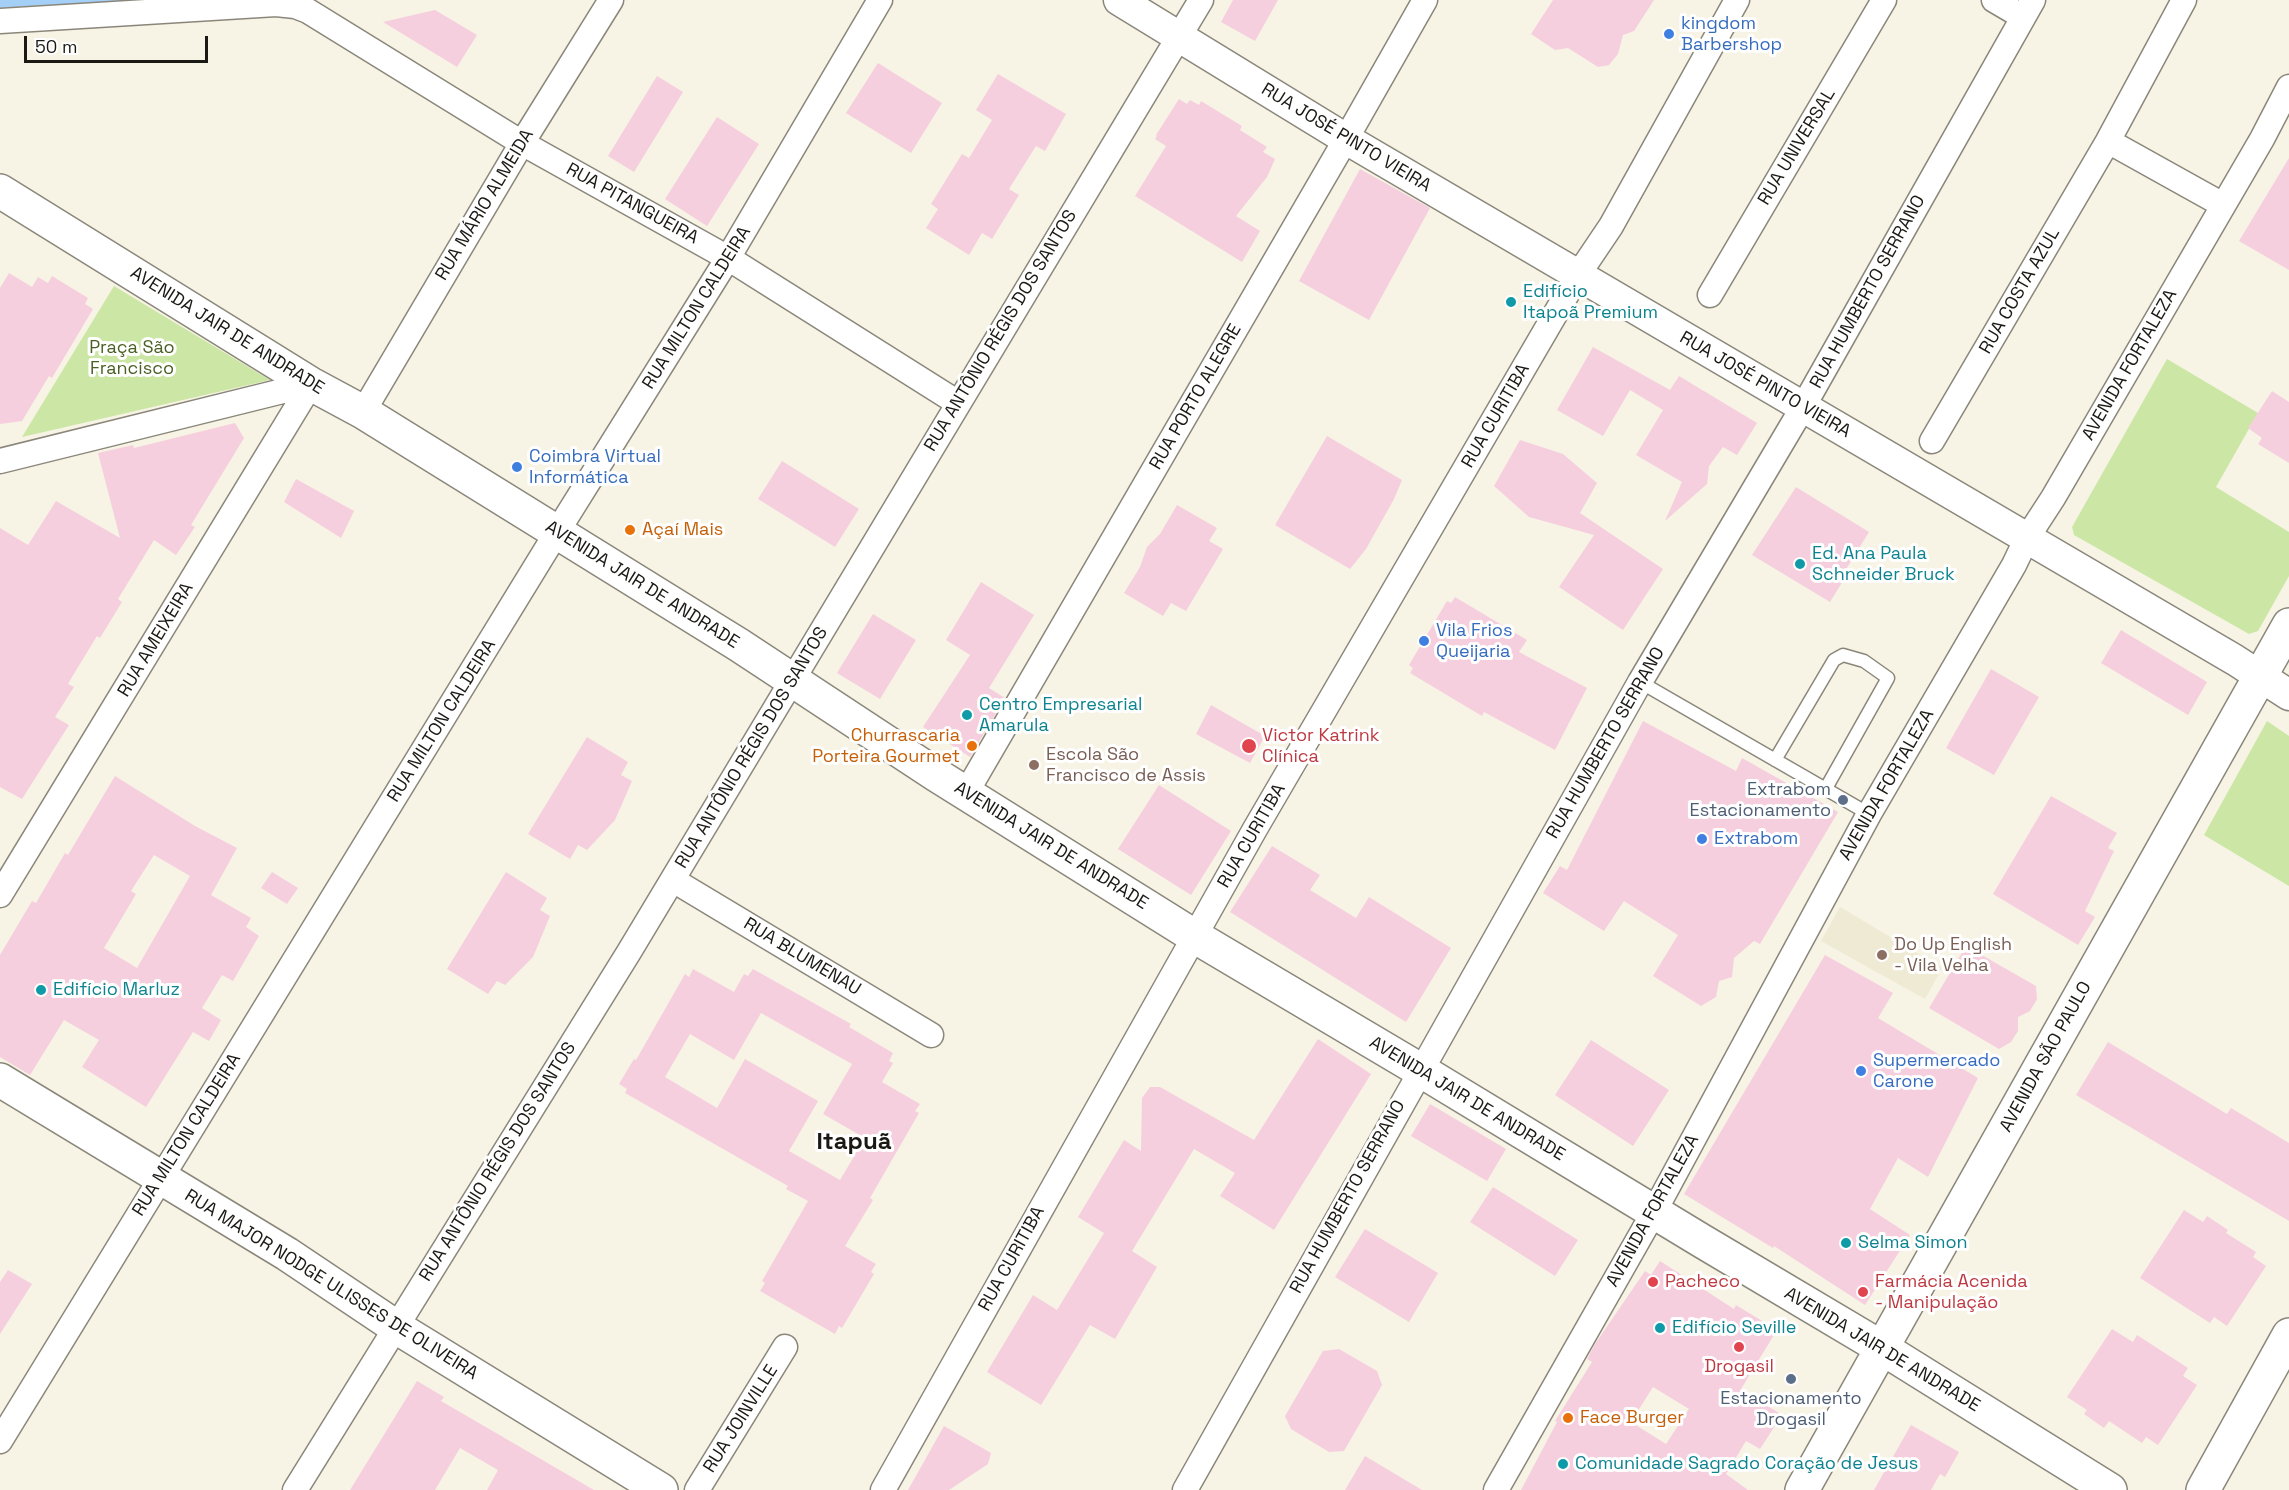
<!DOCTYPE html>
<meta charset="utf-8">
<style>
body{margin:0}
#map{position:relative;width:2289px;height:1490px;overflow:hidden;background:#f7f3e5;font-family:"Space Grotesk",sans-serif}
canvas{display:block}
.scale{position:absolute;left:24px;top:36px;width:184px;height:27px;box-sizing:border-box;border:3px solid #1a1914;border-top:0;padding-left:8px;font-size:18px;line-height:21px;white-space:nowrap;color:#1a1914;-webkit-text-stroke:4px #fff;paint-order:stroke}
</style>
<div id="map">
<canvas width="2289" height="1490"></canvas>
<div class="scale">50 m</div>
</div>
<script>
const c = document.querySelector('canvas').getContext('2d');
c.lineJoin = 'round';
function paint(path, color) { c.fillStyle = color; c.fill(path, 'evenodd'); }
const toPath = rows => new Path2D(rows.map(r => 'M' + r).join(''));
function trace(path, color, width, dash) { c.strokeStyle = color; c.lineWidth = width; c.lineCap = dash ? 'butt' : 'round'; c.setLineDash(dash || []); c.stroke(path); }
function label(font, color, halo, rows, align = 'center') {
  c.font = font + ' "Space Grotesk",sans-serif'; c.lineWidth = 6; c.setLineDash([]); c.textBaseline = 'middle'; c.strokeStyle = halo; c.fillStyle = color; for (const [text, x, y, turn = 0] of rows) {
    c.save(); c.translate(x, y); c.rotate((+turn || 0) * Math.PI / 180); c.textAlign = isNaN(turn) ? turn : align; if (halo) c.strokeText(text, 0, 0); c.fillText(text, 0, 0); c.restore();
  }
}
paint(toPath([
 [1840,907,1942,968,1925,999,1821,941]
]), '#efead4');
paint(toPath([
 [114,286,270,380,22,437],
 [2167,359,2258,413,2216,487,2289,532,2289,576,2258,631,2249,634,2074,535,2072,527],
 [2267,721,2289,736,2289,886,2204,835]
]), '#cce7a5');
paint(toPath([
 [0,0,139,0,0,8]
]), '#a4cff6');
paint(toPath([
 [1233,0,1278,0,1255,41,1221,22],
 [1553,0,1654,0,1634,31,1623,35,1618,54,1609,65,1598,67,1568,48,1555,50,1531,34],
 [435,10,477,35,457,67,383,22],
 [878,63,942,103,911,153,846,113],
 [998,74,1066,114,1045,151,1036,146,1009,189,1019,195,992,239,982,233,969,255,926,228,938,209,931,204,962,154,969,158,992,120,976,110],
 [657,76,683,92,634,172,608,156],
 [1179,99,1187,104,1190,100,1199,105,1201,101,1242,126,1240,130,1267,147,1263,152,1275,159,1267,177,1236,216,1260,231,1242,262,1135,196,1166,146,1155,139,1157,136,1156,135],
 [717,117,759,144,707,226,665,199],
 [2289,158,2289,270,2239,241],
 [1360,169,1430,208,1369,320,1299,281],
 [9,273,32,287,38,277,48,283,52,276,88,298,85,304,93,309,52,378,49,376,22,421,0,424,0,288],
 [1593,347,1670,390,1679,376,1757,423,1737,455,1723,447,1709,466,1707,484,1665,521,1682,482,1636,455,1663,410,1630,390,1603,436,1557,410],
 [2272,391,2289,402,2289,463,2258,444,2262,438,2248,428],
 [235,423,244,438,191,525,195,527,176,555,154,540,118,599,122,602,100,638,97,636,72,677,68,684,74,687,55,717,69,725,22,799,0,787,0,528,28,545,56,501,120,538,98,453,133,445,134,448],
 [1327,436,1402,480,1394,499,1366,549,1350,569,1275,525],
 [1520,440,1563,454,1597,483,1580,513,1663,569,1623,630,1559,587,1594,535,1529,517,1494,486],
 [782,461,859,509,835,547,758,499],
 [296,479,354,511,341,538,284,502],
 [1796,487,1869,532,1845,571,1848,573,1830,602,1752,555],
 [1177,505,1217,528,1209,541,1223,549,1186,611,1171,603,1163,616,1124,593,1140,567,1147,547,1160,534],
 [981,582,1034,615,989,688,1005,698,970,757,923,727,970,655,946,640],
 [1455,597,1527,640,1519,652,1587,688,1555,750,1484,712,1482,716,1410,673,1413,668,1409,665,1447,601,1451,603],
 [873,614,916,640,880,699,837,673],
 [2121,630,2207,682,2188,715,2101,663],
 [1991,669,2039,697,1994,775,1946,748],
 [1211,705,1265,736,1250,763,1196,734],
 [1643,721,1736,771,1742,758,1838,812,1760,944,1754,941,1734,958,1732,977,1719,981,1716,997,1701,1006,1653,976,1678,935,1624,901,1604,931,1543,893,1560,866,1567,870],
 [587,737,628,762,621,775,632,781,615,820,587,850,578,845,570,859,528,834],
 [115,776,195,826,237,848,211,895,251,918,246,927,259,936,233,981,222,975,202,1008,221,1020,209,1041,193,1032,146,1107,82,1067,99,1040,64,1020,30,1075,0,1057,0,955,32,901,36,903,65,853,68,855],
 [154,855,190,876,137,968,104,948,136,894,131,891],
 [1159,785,1231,831,1191,895,1118,849],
 [2051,796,2117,833,2108,848,2114,851,2085,911,2095,917,2078,945,1993,894],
 [1272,846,1320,875,1310,890,1356,918,1369,897,1451,948,1406,1022,1230,912],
 [272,872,298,888,287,904,261,888],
 [506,872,547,898,540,910,550,916,533,957,505,985,497,981,488,994,447,969],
 [1966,946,2036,986,2037,999,2030,1011,2018,1017,2018,1031,2011,1042,1999,1049,1929,1008],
 [1825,955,1893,993,1878,1018,1978,1078,1928,1177,1898,1158,1870,1209,1910,1235,1865,1305,1774,1246,1773,1248,1684,1194],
 [693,969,734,992,744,974,748,976,753,969,851,1024,849,1027,893,1053,889,1061,893,1063,882,1082,920,1104,915,1111,919,1113,870,1198,873,1200,845,1246,876,1264,871,1272,874,1274,842,1328,839,1326,835,1334,760,1291,765,1283,762,1281,808,1201,786,1189,788,1186,625,1093,627,1089,619,1084,634,1059,636,1060,685,974,689,977],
 [761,1013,852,1064,823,1114,865,1138,840,1180,789,1151,818,1101,745,1059,717,1108,665,1077,690,1034,734,1060],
 [1318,1039,1371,1074,1274,1230,1220,1196,1235,1173,1194,1149,1132,1251,1157,1267,1115,1339,1090,1325,1041,1405,987,1372,1033,1295,1057,1310,1104,1233,1078,1217,1124,1140,1141,1151,1142,1098,1150,1087,1160,1087,1254,1140],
 [1591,1040,1669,1090,1633,1146,1555,1095],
 [2108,1042,2227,1114,2231,1108,2289,1143,2289,1221,2076,1095],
 [1430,1104,1506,1149,1487,1181,1411,1136],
 [1493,1187,1578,1240,1555,1276,1470,1222],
 [2184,1210,2203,1222,2207,1216,2228,1230,2226,1233,2256,1252,2253,1257,2266,1266,2227,1326,2214,1317,2210,1323,2140,1278],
 [1365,1229,1438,1273,1409,1322,1335,1277],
 [1660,1261,1734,1309,1736,1305,1777,1330,1741,1389,1782,1415,1760,1449,1746,1441,1726,1474,1748,1490,1521,1490,1557,1422,1555,1421,1592,1362,1587,1359,1595,1344,1645,1271,1651,1275],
 [1653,1387,1689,1409,1666,1444,1631,1422],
 [8,1270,32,1284,0,1334,0,1282],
 [2112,1329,2133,1342,2137,1335,2188,1368,2183,1376,2197,1385,2158,1445,2146,1437,2142,1443,2109,1421,2104,1428,2084,1414,2087,1410,2067,1397],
 [1339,1349,1377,1371,1382,1385,1344,1451,1329,1452,1291,1429,1285,1416,1323,1351],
 [417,1381,444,1397,441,1401,594,1490,487,1490,498,1470,460,1448,435,1490,350,1490],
 [1911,1425,1959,1452,1945,1477,1940,1474,1931,1490,1874,1490],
 [944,1426,991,1453,988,1464,949,1490,908,1490],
 [1365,1456,1422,1490,1345,1490]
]), '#f6cfdf');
const service = toPath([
 [1640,682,1869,814],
 [1775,760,1834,660,1843,655,1864,661,1888,678,1825,790]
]);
const minor = toPath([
 [1994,0,2023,17],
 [0,21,276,4,295,6,308,11,522,143,728,258,958,403],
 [2108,141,2223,205],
 [1710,295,1884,0],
 [363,412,522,143,611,0],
 [1932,441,2108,141,2184,0],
 [0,461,311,384],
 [966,793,1346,139,1425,0],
 [673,880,931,1035],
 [0,895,311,384],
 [0,1441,557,532,728,258,880,0],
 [295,1490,629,952,1201,0],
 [697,1490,785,1347],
 [883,1490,1255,829,1578,275,1611,226,1737,0],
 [1185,1490,1640,682,1803,407,2033,0],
 [1496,1490,1654,1212,1869,814,2014,565,2027,538,2053,498,2262,139,2289,87]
]);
const tertiary = toPath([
 [1119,0,1346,139,2235,660,2289,695]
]);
const secondary = toPath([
 [0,191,311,384,363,412,739,645,935,774,1194,936,1420,1070,1702,1241,1882,1348,2110,1490],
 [0,1080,287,1254,396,1327,661,1490],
 [1802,1490,2289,625],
 [2203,1490,2289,1335]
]);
trace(service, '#8a877a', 15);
trace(minor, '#8a877a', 27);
trace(tertiary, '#8a877a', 33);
trace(secondary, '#8a877a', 36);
trace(service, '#fff', 12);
trace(minor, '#fff', 24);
trace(tertiary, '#fff', 30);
trace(secondary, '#fff', 33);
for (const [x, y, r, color] of [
 [1669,34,6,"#3f7fe0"],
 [1511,302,6,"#0f9aa8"],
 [517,467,6,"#3f7fe0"],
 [630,530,6,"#e8710a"],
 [1800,564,6,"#0f9aa8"],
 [1424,641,6,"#3f7fe0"],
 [967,715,6,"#0f9aa8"],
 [972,746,6,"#e8710a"],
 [1249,746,8,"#e0444e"],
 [1034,765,6,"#8d6e63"],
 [1843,800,6,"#5c6f8a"],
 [1702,839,6,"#3f7fe0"],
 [1882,955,6,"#8d6e63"],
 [41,990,6,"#0f9aa8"],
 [1861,1071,6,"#3f7fe0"],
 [1846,1243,6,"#0f9aa8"],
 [1653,1282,6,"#e0444e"],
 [1863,1292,6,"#e0444e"],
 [1660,1328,6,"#0f9aa8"],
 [1739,1347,6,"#e0444e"],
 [1791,1379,6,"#5c6f8a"],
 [1568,1418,6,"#e8710a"],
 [1563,1464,6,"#0f9aa8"]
]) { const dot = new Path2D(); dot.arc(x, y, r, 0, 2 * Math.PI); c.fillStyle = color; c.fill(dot); trace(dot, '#fff', 2); }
label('18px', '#366cbe', '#fff', [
 ["kingdom",1681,24],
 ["Barbershop",1681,45],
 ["Coimbra Virtual",529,457],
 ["Informática",529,478],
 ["Vila Frios",1436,631],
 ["Queijaria",1436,652],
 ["Extrabom",1714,839],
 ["Supermercado",1873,1061],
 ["Carone",1873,1082]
], 'left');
label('18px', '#1a1914', '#fff', [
 ["RUA JOSÉ PINTO VIEIRA",1346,138,31],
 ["RUA UNIVERSAL",1797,147,-59],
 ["RUA PITANGUEIRA",632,204,29],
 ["RUA MÁRIO ALMEIDA",485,205,-59],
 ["RUA COSTA AZUL",2020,291,-60],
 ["RUA HUMBERTO SERRANO",1868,292,-61],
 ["RUA MILTON CALDEIRA",697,308,-58],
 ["AVENIDA JAIR DE ANDRADE",227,331,32],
 ["RUA ANTÔNIO RÉGIS DOS SANTOS",1001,331,-59],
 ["AVENIDA FORTALEZA",2130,365,-60],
 ["RUA JOSÉ PINTO VIEIRA",1765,385,30],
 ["RUA PORTO ALEGRE",1196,397,-60],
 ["RUA CURITIBA",1496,416,-60],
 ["AVENIDA JAIR DE ANDRADE",642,585,32],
 ["RUA AMEIXEIRA",156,640,-59],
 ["RUA MILTON CALDEIRA",442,721,-58],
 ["RUA HUMBERTO SERRANO",1606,743,-60],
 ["RUA ANTÔNIO RÉGIS DOS SANTOS",752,748,-59],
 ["AVENIDA FORTALEZA",1887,785,-60],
 ["RUA CURITIBA",1252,836,-60],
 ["AVENIDA JAIR DE ANDRADE",1051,846,32],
 ["RUA BLUMENAU",802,957,31],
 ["AVENIDA SÃO PAULO",2046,1057,-61],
 ["AVENIDA JAIR DE ANDRADE",1467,1099,31],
 ["RUA MILTON CALDEIRA",187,1135,-58],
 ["RUA ANTÔNIO RÉGIS DOS SANTOS",498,1162,-58],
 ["RUA HUMBERTO SERRANO",1348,1197,-61],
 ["AVENIDA FORTALEZA",1653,1211,-61],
 ["RUA CURITIBA",1012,1259,-61],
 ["RUA MAJOR NODGE ULISSES DE OLIVEIRA",331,1285,32],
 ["AVENIDA JAIR DE ANDRADE",1882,1350,31],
 ["RUA JOINVILLE",741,1419,-58]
]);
label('18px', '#0d838f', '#fff', [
 ["Edifício",1523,292],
 ["Itapoã Premium",1523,313],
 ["Ed. Ana Paula",1812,554],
 ["Schneider Bruck",1812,575],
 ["Centro Empresarial",979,705],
 ["Amarula",979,726],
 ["Edifício Marluz",53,990],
 ["Selma Simon",1858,1243],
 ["Edifício Seville",1672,1328],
 ["Comunidade Sagrado Coração de Jesus",1575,1464]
], 'left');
label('18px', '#4a5f23', '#fff', [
 ["Praça São",132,348],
 ["Francisco",132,369]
]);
label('18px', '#c56008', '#fff', [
 ["Açaí Mais",642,530],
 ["Churrascaria",960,736,"right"],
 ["Porteira Gourmet",960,757,"right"],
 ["Face Burger",1580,1418]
], 'left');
label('18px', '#be3a42', '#fff', [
 ["Victor Katrink",1262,736],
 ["Clínica",1262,757],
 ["Pacheco",1665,1282],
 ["Farmácia Acenida",1875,1282],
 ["- Manipulação",1875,1303],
 ["Drogasil",1739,1367,"center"]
], 'left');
label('18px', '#785e54', '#fff', [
 ["Escola São",1046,755],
 ["Francisco de Assis",1046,776],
 ["Do Up English",1894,945],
 ["- Vila Velha",1894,966]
], 'left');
label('18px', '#4e5e75', '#fff', [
 ["Extrabom",1831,790],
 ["Estacionamento",1831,811],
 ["Estacionamento",1791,1399,"center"],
 ["Drogasil",1791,1420,"center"]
], 'right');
label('bold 24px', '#1a1914', '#fff', [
 ["Itapuã",854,1142]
]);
</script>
